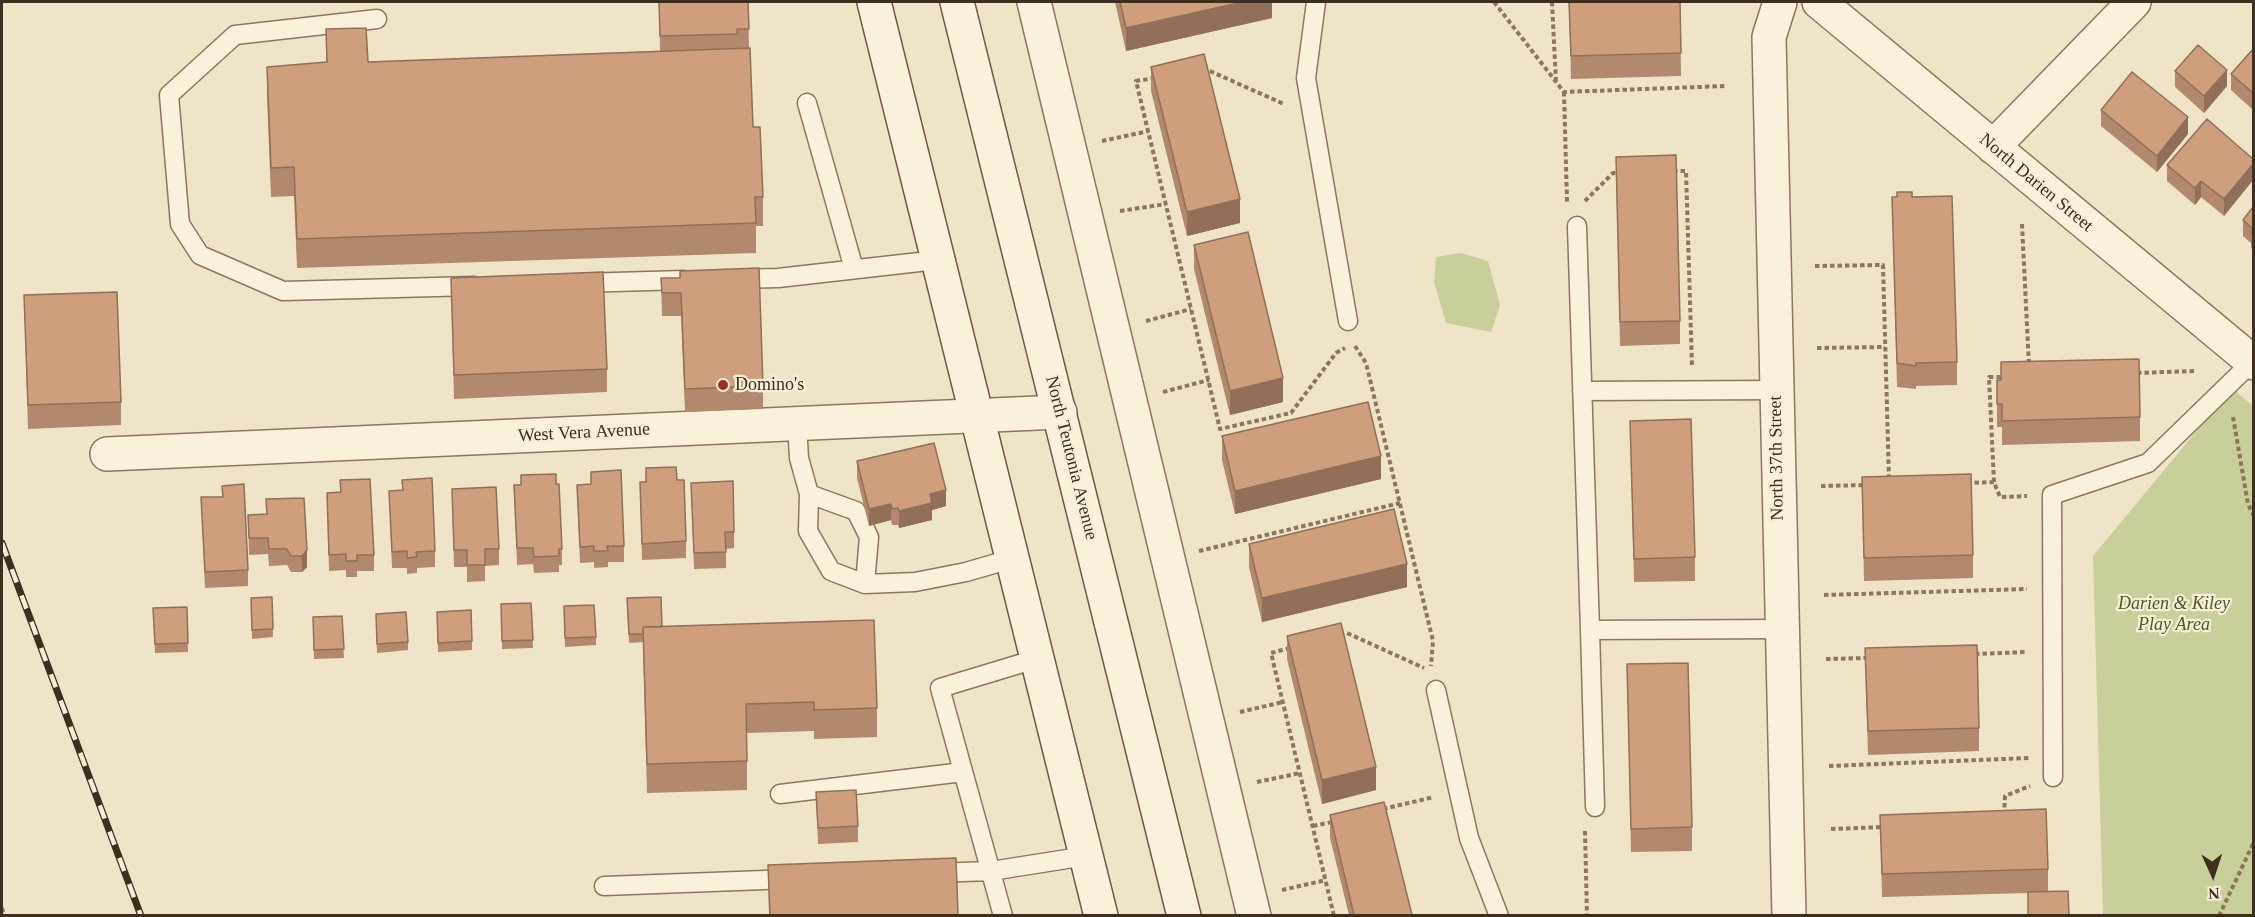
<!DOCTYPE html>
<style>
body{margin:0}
#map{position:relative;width:2255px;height:917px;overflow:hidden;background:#f0e4c8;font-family:Georgia,serif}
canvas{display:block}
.frame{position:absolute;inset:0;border:3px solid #3d2e20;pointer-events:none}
.north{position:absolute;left:2183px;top:845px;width:60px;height:60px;-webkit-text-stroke:4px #f7eed8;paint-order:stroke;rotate:177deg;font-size:16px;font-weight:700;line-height:24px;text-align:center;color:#3d2e20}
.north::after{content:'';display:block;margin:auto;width:21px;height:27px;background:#3d2e20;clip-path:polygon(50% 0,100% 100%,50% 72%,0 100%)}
</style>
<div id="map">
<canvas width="2255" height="917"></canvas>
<div class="frame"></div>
<div class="north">N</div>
</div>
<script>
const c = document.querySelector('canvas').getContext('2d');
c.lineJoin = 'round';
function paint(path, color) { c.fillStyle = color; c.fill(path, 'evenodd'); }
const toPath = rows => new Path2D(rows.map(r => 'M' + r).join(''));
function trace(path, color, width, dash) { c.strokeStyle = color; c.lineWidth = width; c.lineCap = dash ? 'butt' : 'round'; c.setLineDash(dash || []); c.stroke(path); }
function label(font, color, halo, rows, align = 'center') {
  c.font = font + ' Georgia,serif'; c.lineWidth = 4.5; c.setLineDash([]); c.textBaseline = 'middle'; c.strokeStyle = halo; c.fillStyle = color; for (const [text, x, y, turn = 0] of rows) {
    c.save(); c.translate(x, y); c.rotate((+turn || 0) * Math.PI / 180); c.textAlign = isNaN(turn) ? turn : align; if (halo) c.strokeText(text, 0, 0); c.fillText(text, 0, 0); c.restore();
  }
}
paint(toPath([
 [1460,253,1488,261,1500,305,1491,332,1446,323,1434,282,1436,257],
 [2232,388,2253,406,2253,915,2103,915,2093,556]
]), '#c9cf9b');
const service = toPath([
 [1316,2,1306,78,1348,321],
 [377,19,235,35,169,95,180,224,200,255,283,291,474,286],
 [807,103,854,269],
 [1577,226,1590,630,1781,629],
 [736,279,778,278,937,260],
 [580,283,684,280],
 [1582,391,1776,390],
 [797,424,799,458,809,494,808,531,831,571,865,584,915,582,966,572,1011,559],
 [809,494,856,511,869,537,865,584],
 [1590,630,1595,807],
 [1436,690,1469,838,1499,916],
 [2053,777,2052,495,2148,463,2252,362],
 [780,794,963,772],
 [933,873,991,871,1086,856],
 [604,886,791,879],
 [1003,916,940,688,1036,659]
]);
const minor = toPath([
 [1034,2,1254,916],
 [1780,2,1769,37,1789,916],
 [1819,2,2254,363],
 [1993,147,2134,2],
 [107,454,1060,412]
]);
const secondary = toPath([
 [874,2,1101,916],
 [957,2,1184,916]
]);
trace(service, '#8d765c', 21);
trace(minor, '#8d765c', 36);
trace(secondary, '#6f573f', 36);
trace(toPath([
 [1494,2,1564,92,1726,86],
 [1552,2,1556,82],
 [1203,68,1284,104],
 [1155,78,1136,81,1220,429,1291,413,1336,353,1345,348],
 [1564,92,1567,202],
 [1102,141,1149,131],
 [1673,171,1686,171,1692,366],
 [1585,201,1613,173,1620,173],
 [1120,211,1166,204],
 [2022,224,2029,366],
 [1815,266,1883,265,1889,480],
 [1146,321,1191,309],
 [1355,346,1366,363,1433,641,1431,666],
 [1817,348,1885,347],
 [2137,373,2196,371],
 [1163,392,1209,380],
 [2233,417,2248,504,2254,516],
 [1994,482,1989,377,2003,377],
 [1967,483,1994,482,2000,497,2027,496],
 [1821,486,1866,485],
 [1199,551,1400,503],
 [1824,595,2027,589],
 [1340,635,1347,633,1424,668],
 [1290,648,1271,653,1334,916],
 [1975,654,2027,652],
 [1826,659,1868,658],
 [1240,712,1283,702],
 [1829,766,2029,758],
 [1257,782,1300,773],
 [1383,809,1434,797],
 [2004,815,2005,796,2030,786],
 [1313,826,1332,822],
 [1831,829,1884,827],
 [1585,831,1587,916],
 [1282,890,1326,880],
 [2,908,4,916],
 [2219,916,2254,842]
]), '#8d765c', 4, [4.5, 3]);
trace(service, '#faf1dc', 18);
trace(minor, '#faf1dc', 33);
trace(secondary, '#faf1dc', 33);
const rail = toPath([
 [2,543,141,916]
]);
trace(rail, '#3d2e20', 7);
trace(rail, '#f7eed8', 4.5, [14]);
paint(toPath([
 [659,2,748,2,749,48,753,127,763,197,763,226,756,226,756,253,297,268,294,196,271,197,267,96,267,67,326,63,326,29,368,62,660,51],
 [1115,2,1272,2,1272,18,1126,51],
 [1569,2,1680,2,1681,76,1571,79],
 [2253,49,2253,110,2231,90,2231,74],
 [1151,67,1240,223,1187,236,1151,91],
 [2175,71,2227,86,2204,113,2175,87],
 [2101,110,2188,134,2157,172,2101,126],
 [1616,157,1680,321,1680,344,1620,346],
 [2253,159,2253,180,2224,216,2201,197,2195,205,2167,181,2167,165],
 [1892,197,1912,197,1957,362,1957,385,1916,386,1916,389,1897,387],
 [2253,207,2253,250,2251,248,2251,243,2243,236,2243,220],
 [1194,245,1283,402,1230,415,1194,269],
 [451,278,607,369,607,392,454,399],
 [661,278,680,278,763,386,763,409,685,412,681,316,662,316],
 [24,295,121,402,121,425,28,429],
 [2001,362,2140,417,2140,441,2002,445,2002,427,1997,427,1997,380,2001,380],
 [1630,421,1695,557,1695,581,1634,582],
 [1222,436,1381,479,1235,514,1222,460],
 [857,461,946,506,932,510,932,520,899,528,898,525,892,525,891,520,869,526,857,478],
 [646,468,677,480,686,541,686,558,642,560,640,482,646,482],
 [521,475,562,549,562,565,559,565,559,572,534,573,533,564,517,565,514,485,521,485],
 [1862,477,1973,555,1973,578,1864,581],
 [340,480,374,555,374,571,357,571,357,577,346,577,346,570,329,571,327,493,340,492],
 [402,480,435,551,435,567,417,568,417,573,407,574,407,568,392,568,389,491,402,490],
 [691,483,734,532,734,548,726,549,726,568,694,569],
 [577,485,624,546,624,562,608,562,608,567,594,568,594,562,580,563],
 [222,486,248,570,248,586,205,588,201,497,222,497],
 [452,489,499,549,499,565,485,566,485,581,467,582,467,567,454,567],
 [304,498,307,567,302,572,291,572,287,565,269,566,268,554,249,555,248,515,266,514,266,499],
 [1249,544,1407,587,1262,622,1249,567],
 [272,597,273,637,252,639,251,598],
 [627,598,662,627,877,708,877,737,814,739,814,731,747,733,747,790,647,793,643,642,629,643],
 [531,603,533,648,502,649,501,604],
 [187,607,188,652,155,653,153,608],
 [564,615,596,637,596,645,565,647],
 [342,616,344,658,314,659,313,617],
 [437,620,472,641,472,650,438,652],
 [376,622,408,642,408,650,377,653],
 [1287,636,1376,790,1322,804,1287,659],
 [1865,648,1979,728,1979,751,1868,755],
 [1627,664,1692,827,1692,851,1631,852],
 [816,792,858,826,858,842,818,844],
 [1330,815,1412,915,1349,915,1330,838],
 [1880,815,2048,869,2048,891,2069,915,2028,915,2028,893,1882,897],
 [768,865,958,915,769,915]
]), '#b2896c');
paint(toPath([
 [1243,2,1272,2,1272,18,1126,51,1126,28],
 [2227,70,2227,86,2204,113,2204,96],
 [2188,117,2188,134,2157,172,2157,156],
 [2253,164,2253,180,2224,216,2224,199],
 [2201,181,2201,197,2195,205,2195,188],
 [1240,199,1240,223,1187,236,1187,212],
 [1283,378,1283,402,1230,415,1230,391],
 [1381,456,1381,479,1235,514,1235,491],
 [946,490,946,506,932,510,932,520,899,528,899,511,930,494],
 [891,504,891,520,869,526,869,509],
 [307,550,307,567,302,572,302,556],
 [1407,564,1407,587,1262,622,1262,598],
 [1376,767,1376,790,1322,804,1322,780]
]), '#916f58');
const building = toPath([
 [659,2,748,2,749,29,737,29,737,34,660,36,659,2],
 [1120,2,1243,2,1126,28,1120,2],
 [1569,2,1680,2,1681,53,1571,56,1569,2],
 [366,28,368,62,750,48,753,127,760,127,763,197,755,197,756,223,297,239,294,167,271,168,267,67,327,62,326,29,366,28],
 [2198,45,2227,70,2204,96,2175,71,2198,45],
 [2253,49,2253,93,2231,74,2253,49],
 [1204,54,1240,199,1187,212,1151,67,1204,54],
 [2132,72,2188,117,2157,156,2101,110,2132,72],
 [2207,119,2253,159,2253,164,2224,199,2201,181,2195,188,2167,165,2207,119],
 [1676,155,1680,321,1620,322,1616,157,1676,155],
 [1897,192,1912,192,1912,197,1952,196,1957,362,1916,363,1916,366,1897,363,1892,197,1897,197,1897,192],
 [2253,207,2253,234,2251,232,2253,229,2243,220,2253,207],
 [1248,232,1283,378,1230,391,1194,245,1248,232],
 [759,268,763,386,685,389,681,293,662,293,661,278,680,278,680,271,759,268],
 [603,272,607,369,454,375,451,278,603,272],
 [117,292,121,402,28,405,24,295,117,292],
 [2139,359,2140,417,2002,421,2002,404,1997,404,1997,380,2001,380,2001,362,2139,359],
 [1368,402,1381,456,1235,491,1222,436,1368,402],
 [1691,419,1695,557,1634,559,1630,421,1691,419],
 [934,443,946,490,930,494,932,503,899,511,898,508,892,509,891,504,869,509,857,461,934,443],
 [676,467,677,480,684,480,686,541,642,544,640,482,646,482,646,468,676,467],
 [621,470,624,546,607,546,608,551,594,551,594,546,580,547,577,485,591,484,591,472,621,470],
 [556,474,556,484,559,484,562,549,559,549,559,556,534,557,533,548,517,548,514,485,521,485,521,475,556,474],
 [1971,474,1973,555,1864,558,1862,477,1971,474],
 [432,478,435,551,416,552,417,557,407,558,407,551,392,552,389,491,403,490,402,480,432,478],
 [370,479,374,555,357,555,357,561,346,561,346,554,329,555,327,493,341,492,340,480,370,479],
 [733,481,734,532,725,532,726,552,694,553,691,483,733,481],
 [244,484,248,570,205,572,201,497,223,497,222,486,244,484],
 [496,487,499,549,485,549,485,565,467,565,467,550,454,550,452,489,496,487],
 [304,498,307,550,302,556,291,556,287,549,269,549,268,538,249,538,248,515,267,514,266,499,304,498],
 [1394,509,1407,564,1262,598,1249,544,1394,509],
 [272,597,273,629,252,630,251,598,272,597],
 [661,597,662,627,643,627,643,634,629,634,627,598,661,597],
 [531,603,533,640,502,641,501,604,531,603],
 [594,605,596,637,565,638,564,606,594,605],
 [187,607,188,643,155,644,153,608,187,607],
 [471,610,472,641,438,643,437,612,471,610],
 [406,612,408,642,377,644,376,614,406,612],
 [342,616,344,649,314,650,313,617,342,616],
 [874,620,877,708,814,710,814,702,746,704,747,761,647,764,643,627,874,620],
 [1341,623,1376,767,1322,780,1287,636,1341,623],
 [1977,645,1979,728,1868,731,1865,648,1977,645],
 [1688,663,1692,827,1631,829,1627,664,1688,663],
 [856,790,858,826,818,828,816,792,856,790],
 [1384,802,1412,915,1354,915,1330,815,1384,802],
 [2046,809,2048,869,1882,874,1880,815,2046,809],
 [956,858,958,915,770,915,768,865,956,858],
 [2068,891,2069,915,2028,915,2028,892,2068,891]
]);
paint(building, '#cf9f7d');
trace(building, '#916f58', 1.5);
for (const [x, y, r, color] of [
 [723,385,6,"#9e2a2b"]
]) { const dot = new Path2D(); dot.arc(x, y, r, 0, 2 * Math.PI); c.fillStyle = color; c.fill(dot); trace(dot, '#f7eed8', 2); }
label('18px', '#3d2e20', '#f7eed8', [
 ["North Darien Street",2036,183,40],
 ["West Vera Avenue",584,433,-3],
 ["North Teutonia Avenue",1071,458,76],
 ["North 37th Street",1777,458,-91]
]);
label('18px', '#3d2e20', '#f7eed8', [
 ["Domino's",735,385]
], 'left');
label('italic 18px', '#4d5a26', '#f7eed8', [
 ["Darien & Kiley",2174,604],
 ["Play Area",2174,625]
]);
</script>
